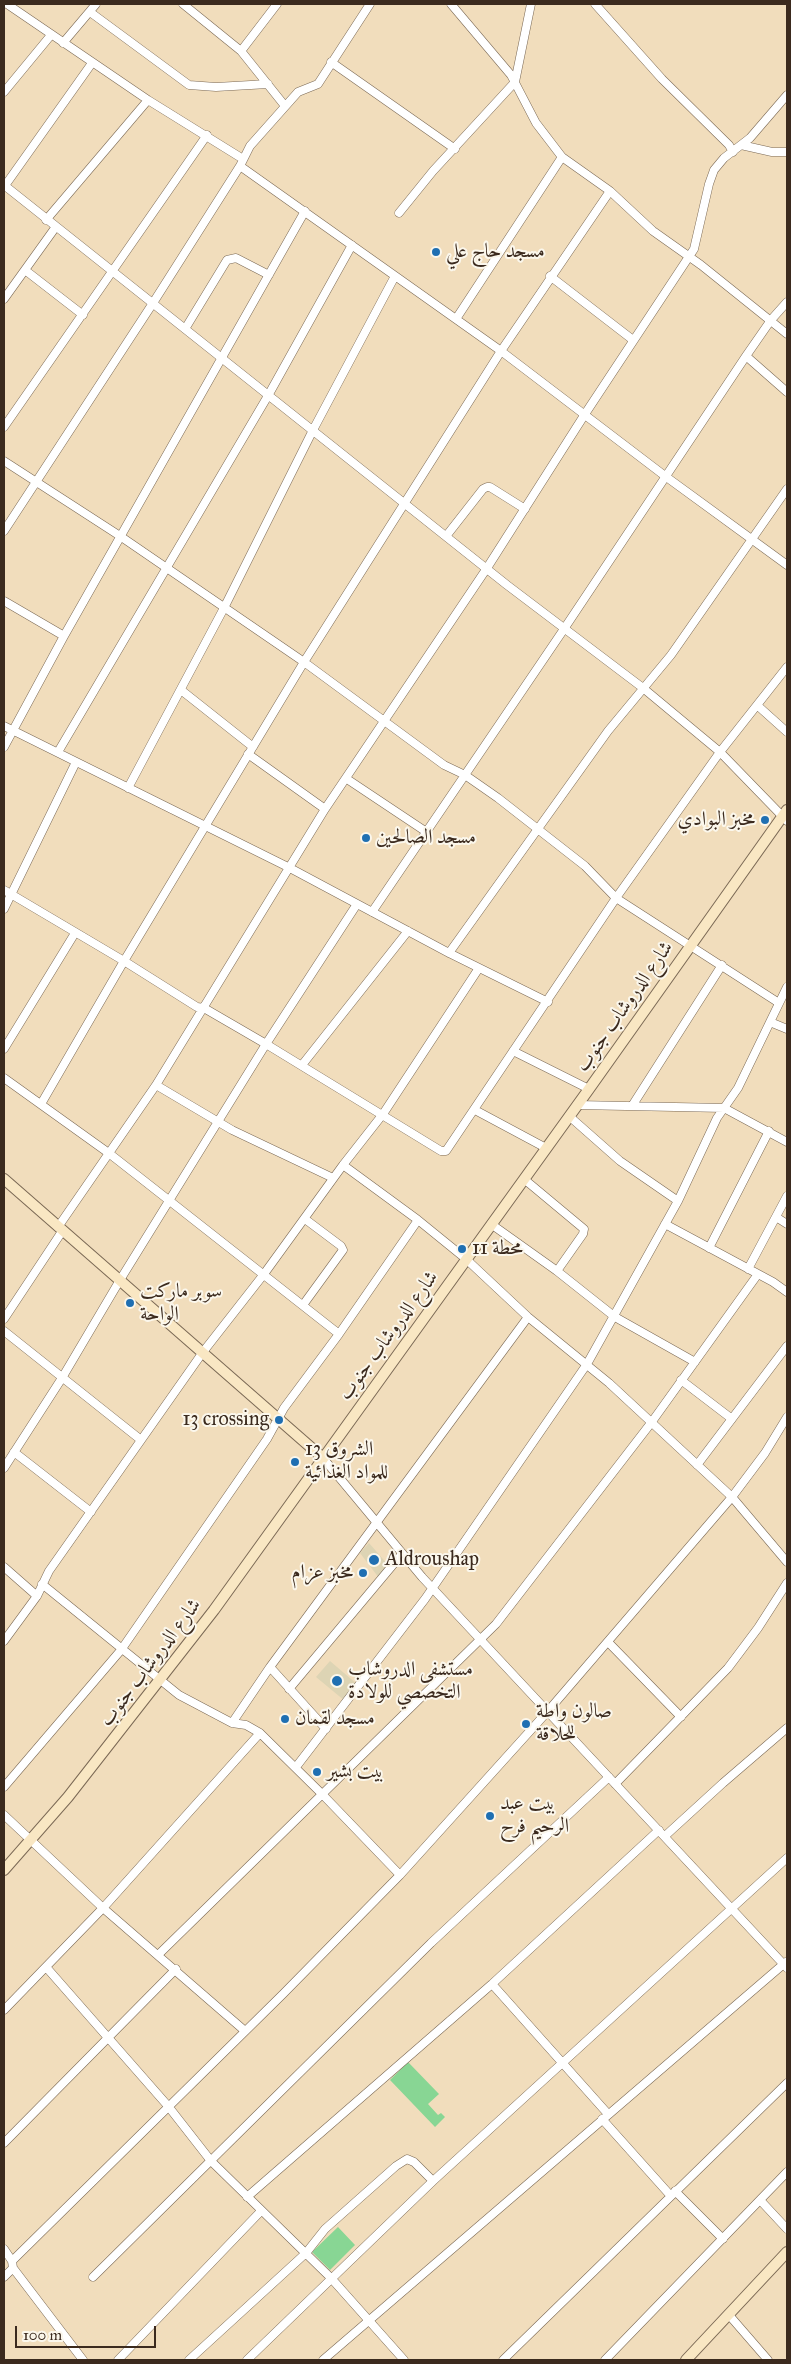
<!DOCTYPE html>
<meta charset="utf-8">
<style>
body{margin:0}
#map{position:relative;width:791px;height:2364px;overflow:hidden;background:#f1ddbc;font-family:"IM FELL Great Primer",serif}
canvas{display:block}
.frame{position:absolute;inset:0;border:5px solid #3b2a1e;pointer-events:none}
.scale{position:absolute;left:15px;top:2326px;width:141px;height:22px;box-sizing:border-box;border:2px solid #3b2a1e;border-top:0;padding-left:6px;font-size:15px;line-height:18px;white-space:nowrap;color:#3b2a1e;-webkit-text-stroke:4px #fbf7ec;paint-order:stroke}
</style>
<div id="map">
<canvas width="791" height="2364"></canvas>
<div class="frame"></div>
<div class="scale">100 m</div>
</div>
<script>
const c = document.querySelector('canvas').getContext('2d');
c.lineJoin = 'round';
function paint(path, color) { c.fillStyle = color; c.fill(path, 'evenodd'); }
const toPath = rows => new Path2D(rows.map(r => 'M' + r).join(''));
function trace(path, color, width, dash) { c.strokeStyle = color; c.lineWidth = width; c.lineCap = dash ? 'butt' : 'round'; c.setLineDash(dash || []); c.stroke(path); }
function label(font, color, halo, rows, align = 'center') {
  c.font = font + ' "IM FELL Great Primer",Amiri,serif'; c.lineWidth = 4; c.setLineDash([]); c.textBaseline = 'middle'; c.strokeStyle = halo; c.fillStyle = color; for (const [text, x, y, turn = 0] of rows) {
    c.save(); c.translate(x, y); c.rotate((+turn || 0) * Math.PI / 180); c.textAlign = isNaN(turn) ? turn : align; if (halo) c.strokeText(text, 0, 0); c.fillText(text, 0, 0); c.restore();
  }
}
paint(toPath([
 [369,1543,389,1566,379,1578,360,1553],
 [330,1661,358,1685,345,1701,316,1677]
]), '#ddd4b4');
paint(toPath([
 [408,2062,439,2094,428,2104,438,2115,441,2113,445,2117,435,2127,390,2080],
 [338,2227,355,2245,330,2270,312,2252]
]), '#88d694');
const street = toPath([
 [7,4,148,100,243,159],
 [183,4,241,51,285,106],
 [451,4,511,75,536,123,562,157,610,191,653,231,701,265,787,334],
 [595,4,662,79,729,145,733,152],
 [90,12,189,85,216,87,268,84],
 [63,43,96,4],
 [241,51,277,4],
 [331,62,455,149],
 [4,92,51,35],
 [741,145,772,152,787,152],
 [240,166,501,351,665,476,787,565],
 [4,185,507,585,643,688,720,752,787,821],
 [4,187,92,63],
 [399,213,433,171,515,82,531,4],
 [46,220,148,100],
 [25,270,83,315],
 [550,276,633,340],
 [4,299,55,228],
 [456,319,562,157],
 [185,329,227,260,236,258,269,275],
 [746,356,787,392],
 [4,427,207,135],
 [4,461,120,536,304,662,444,765,465,775,498,798,585,866,616,898,779,1003],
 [4,531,153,303,240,166,250,146,298,92,318,84,370,4],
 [447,535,483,489,487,487,490,487,525,509],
 [4,601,64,636],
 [181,690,253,747],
 [758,706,787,732],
 [4,726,288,867,449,953,548,1002],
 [4,747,64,636,305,211],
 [58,752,269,394,352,245],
 [248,754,325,809],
 [347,779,425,831],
 [128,788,224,608,313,430,395,276],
 [4,890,124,961,197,1007,204,1008,266,1044,441,1151,446,1151,616,898,720,752,787,667],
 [4,909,76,762],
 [372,912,564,629,746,356,771,320,787,302],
 [449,953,608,731,671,655,787,489],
 [770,1022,787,1029],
 [4,1049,75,933],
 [513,1051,589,1089],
 [302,1065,408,931],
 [4,1078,110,1154,339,1334],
 [156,1085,232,1130,333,1178],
 [41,1104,124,961,304,662,501,351,610,191],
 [577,1105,724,1108,787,1142],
 [632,1106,722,965],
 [475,1110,546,1148],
 [569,1116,620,1161,678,1201],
 [343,1165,418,1220,466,1259,528,1317,609,1383,732,1497,787,1562],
 [524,1179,584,1229,583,1234,557,1271],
 [776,1217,787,1224],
 [491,1224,557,1271,615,1317,695,1362],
 [665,1224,773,1282,787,1292],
 [58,1227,156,1085,325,809,487,568,585,414,694,249,709,184,714,170,724,158,750,138,787,95],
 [709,1248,769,1131],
 [748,1269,787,1196],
 [303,1305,343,1250,341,1246,305,1219],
 [4,1319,63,1230],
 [4,1331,141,1440],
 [681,1380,732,1419],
 [14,1452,91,1512],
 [323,1458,422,1577,787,1968],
 [697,1465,787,1346],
 [4,1468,62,1378,120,1280,266,1044,357,904],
 [4,1567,37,1596],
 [42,1584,179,1695,232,1723,246,1725,260,1733,323,1795,400,1875],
 [4,1641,37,1596,49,1571,203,1352,264,1274,343,1165,383,1114,479,968],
 [608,1642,681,1717],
 [270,1667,326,1729],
 [289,1689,402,1554],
 [232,1723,270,1667,528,1317],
 [296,1767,425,1599,587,1364,678,1201,717,1118,738,1088,787,987],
 [615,1784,728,1668,758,1628,787,1583],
 [4,1787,121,1650,267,1439,284,1408,339,1334,418,1220],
 [4,1815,103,1908,245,2031],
 [665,1836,723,1783,787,1728],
 [159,1954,496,1624,651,1423,758,1274],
 [46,1967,168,2106,211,2161,331,2278,404,2360],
 [492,1984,608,2114],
 [4,2010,103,1908,260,1733],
 [602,2119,670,2195],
 [4,2143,176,1969],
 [675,2191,723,2239],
 [247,2197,492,1984,659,1830],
 [760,2200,787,2229],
 [4,2249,12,2261,13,2268,83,2360],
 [12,2261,283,1994,400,1875,548,1711,732,1497,765,1453,787,1417],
 [4,2277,13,2268],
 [93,2277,431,1943,609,1777],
 [729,2315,768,2360],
 [118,2360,261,2211],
 [189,2360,306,2253,325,2229,396,2166,407,2159,414,2162,433,2181],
 [247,2360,433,2181,787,1858],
 [323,2360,786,1962],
 [503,2360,787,2083],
 [605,2360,787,2172]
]);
const secondary = toPath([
 [4,1179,323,1458],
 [4,1870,68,1797,214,1610,589,1089,787,810],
 [686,2360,787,2252]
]);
trace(street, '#7b6955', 9);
trace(secondary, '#7b6955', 12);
trace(street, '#fff', 8);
trace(secondary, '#f9e7c3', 10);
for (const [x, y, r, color] of [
 [436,252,5,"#1f6fb2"],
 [765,820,5,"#1f6fb2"],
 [366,838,5,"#1f6fb2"],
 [462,1249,5,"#1f6fb2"],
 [130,1303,5,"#1f6fb2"],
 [279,1420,5,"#1f6fb2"],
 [295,1462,5,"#1f6fb2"],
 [374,1560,6,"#1f6fb2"],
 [363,1573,5,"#1f6fb2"],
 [337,1681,6,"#1f6fb2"],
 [285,1719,5,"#1f6fb2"],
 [526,1724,5,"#1f6fb2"],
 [317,1772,5,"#1f6fb2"],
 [490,1816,5,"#1f6fb2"]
]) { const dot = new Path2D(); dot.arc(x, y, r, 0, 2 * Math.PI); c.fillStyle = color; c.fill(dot); trace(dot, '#fbf7ec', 2); }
label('20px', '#3b2a1e', '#fbf7ec', [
 ["مسجد حاج علي",446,252],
 ["مخبز البوادي",755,820,"right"],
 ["مسجد الصالحين",376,838],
 ["محطة 11",472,1249],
 ["سوبر ماركت",140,1292],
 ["الواحة",140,1315],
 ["13 crossing",269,1420,"right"],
 ["الشروق 13",305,1450],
 ["للمواد الغذائية",305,1473],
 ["Aldroushap",385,1560],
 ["مخبز عزام",353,1573,"right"],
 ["مستشفى الدروشاب",348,1670],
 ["التخصصي للولادة",348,1693],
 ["صالون واطة",536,1712],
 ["للحلاقة",536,1735],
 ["مسجد لقمان",295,1719],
 ["بيت بشير",327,1772],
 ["بيت عبد",500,1804],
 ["الرحيم فرح",500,1827]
], 'left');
label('20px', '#3b2a1e', '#fbf7ec', [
 ["شارع الدروشاب جنوب",625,1007,-55],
 ["شارع الدروشاب جنوب",389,1336,-54],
 ["شارع الدروشاب جنوب",151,1663,-53]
]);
</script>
